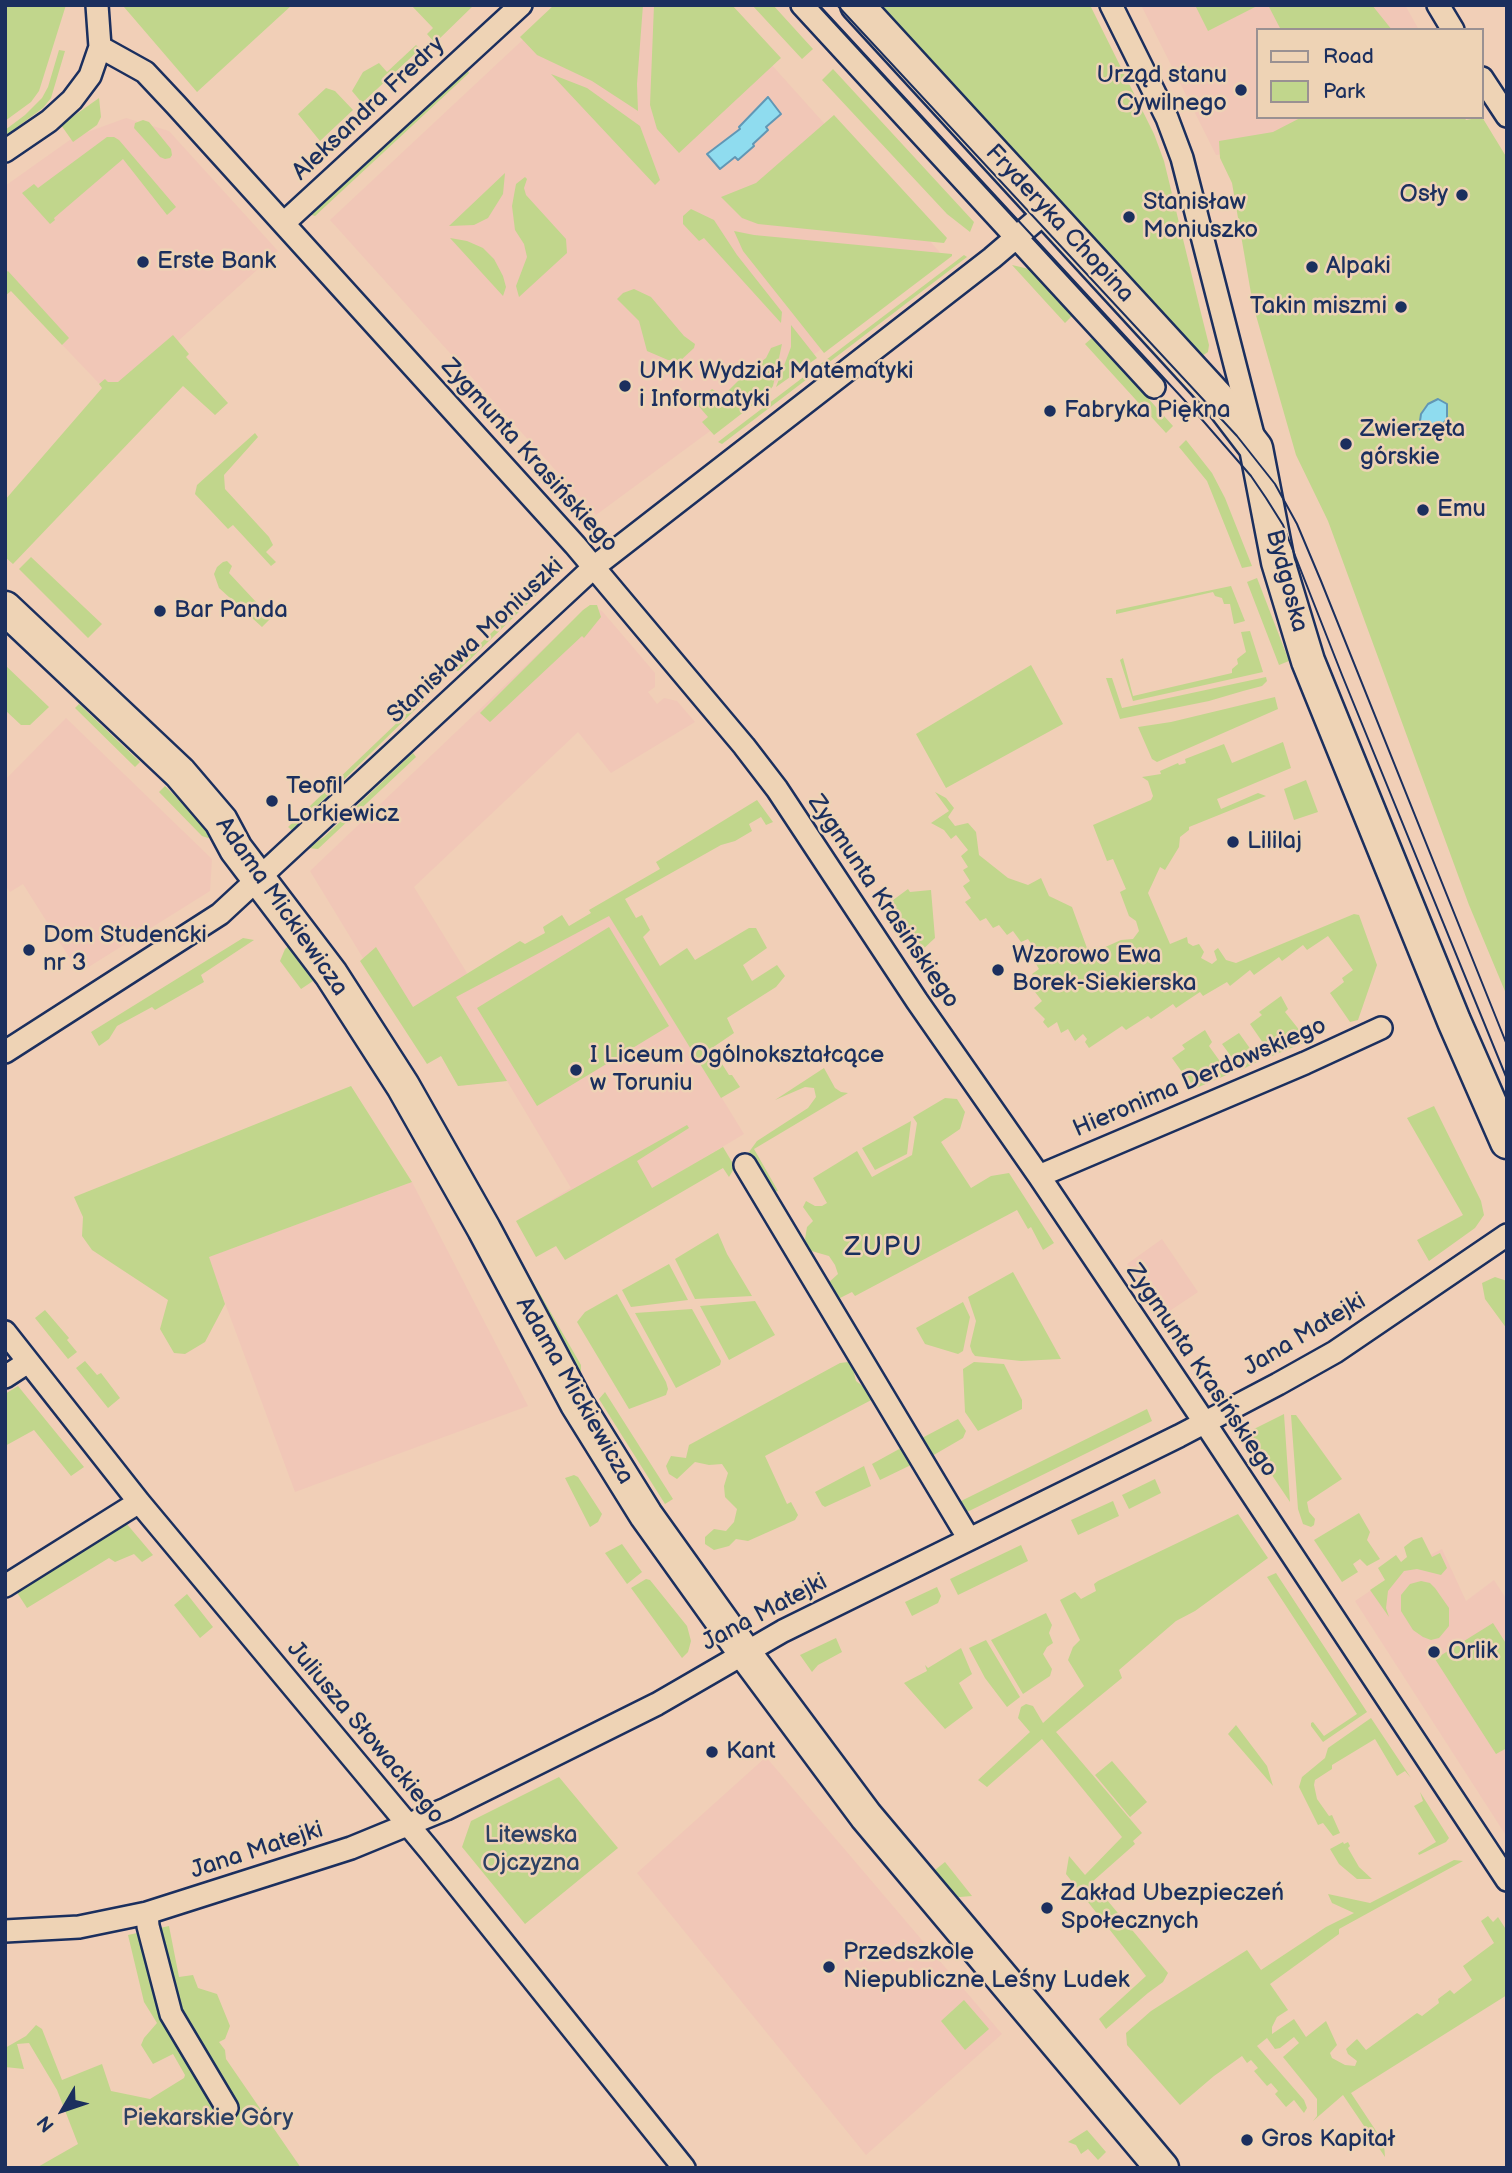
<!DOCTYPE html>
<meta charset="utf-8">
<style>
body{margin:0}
#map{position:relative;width:1512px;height:2173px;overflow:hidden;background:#f1cfb7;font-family:"Balsamiq Sans",sans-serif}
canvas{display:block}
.frame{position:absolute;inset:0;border:7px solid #1b2f5e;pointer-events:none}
.legend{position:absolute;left:1256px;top:28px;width:228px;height:91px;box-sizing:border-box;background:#eed3b5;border:2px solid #9a9192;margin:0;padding:9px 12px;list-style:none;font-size:21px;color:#1b2f5e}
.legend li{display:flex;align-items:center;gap:14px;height:35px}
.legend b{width:35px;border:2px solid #9a9192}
.north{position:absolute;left:28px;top:2075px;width:70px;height:70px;-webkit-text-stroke:5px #eed3b5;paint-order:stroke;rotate:231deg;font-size:19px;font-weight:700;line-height:28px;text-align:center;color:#1b2f5e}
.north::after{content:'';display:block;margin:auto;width:24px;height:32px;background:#1b2f5e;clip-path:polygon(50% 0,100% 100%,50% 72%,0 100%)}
</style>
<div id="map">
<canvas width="1512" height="2173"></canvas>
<div class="frame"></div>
<ul class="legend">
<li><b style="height:9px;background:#eed3b5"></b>Road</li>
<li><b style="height:19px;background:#c1d68c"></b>Park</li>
</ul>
<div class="north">N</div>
</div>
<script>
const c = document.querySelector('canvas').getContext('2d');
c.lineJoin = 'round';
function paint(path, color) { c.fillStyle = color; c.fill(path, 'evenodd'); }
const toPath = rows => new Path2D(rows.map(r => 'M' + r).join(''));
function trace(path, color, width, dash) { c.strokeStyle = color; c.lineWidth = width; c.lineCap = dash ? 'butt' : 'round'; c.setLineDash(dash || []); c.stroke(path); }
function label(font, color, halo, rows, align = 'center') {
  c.font = font + ' "Balsamiq Sans",sans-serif'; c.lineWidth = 5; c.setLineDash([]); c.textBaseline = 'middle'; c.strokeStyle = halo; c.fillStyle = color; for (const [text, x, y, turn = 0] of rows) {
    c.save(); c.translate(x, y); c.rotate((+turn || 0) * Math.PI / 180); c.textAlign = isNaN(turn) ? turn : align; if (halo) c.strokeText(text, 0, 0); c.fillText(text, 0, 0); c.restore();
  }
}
paint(toPath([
 [560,5,718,5,945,258,596,515,330,220],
 [1141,5,1405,5,1419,30,1258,30,1258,117,1464,117,1466,120,1331,145,1216,155],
 [126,118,169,131,278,251,178,341,110,395,11,291,5,296,5,186,74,137],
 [596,608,602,611,655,673,655,687,648,692,657,704,664,698,677,701,695,722,611,773,578,732,414,887,475,986,605,908,744,1134,553,1248,532,1212,571,1188,507,1081,458,1086,441,1056,405,1027,310,871,583,611],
 [66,718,212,859,210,891,79,973,23,884,10,892,5,885,5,780],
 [412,1182,528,1406,295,1492,208,1257],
 [1162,1239,1198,1292,1162,1316,1127,1264],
 [1442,1549,1466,1601,1494,1580,1507,1600,1507,1837,1355,1601,1406,1567],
 [766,1757,1002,2034,866,2155,637,1873]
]), '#f1c7b7');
paint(toPath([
 [5,5,66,5,39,91,31,102,5,121],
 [124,5,292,5,197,92,124,7],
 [411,5,474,5,435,43,427,34,433,28],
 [554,5,643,5,637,84,638,111,592,81,537,55,520,37],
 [654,5,732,5,781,58,679,153,657,129,650,105],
 [752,5,773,5,813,49,802,59],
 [871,5,1090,5,1154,134,1164,161,1200,309,1209,345,1208,352,1202,356,1196,357],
 [1195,5,1259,5,1208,31],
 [1268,5,1372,5,1392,30,1281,30],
 [416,45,420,49,362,103,352,91,363,72,379,63,387,72],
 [59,50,65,51,51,98,43,108,5,136,5,130,25,115,42,98,48,87],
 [467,69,469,73,315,216,309,214],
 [833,69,974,222,970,232,947,214,822,80],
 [551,74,587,88,640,126,660,180,655,185],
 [326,88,335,91,353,110,320,141,298,114],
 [99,98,101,117,97,125,73,142,61,125],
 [834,115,947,238,944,243,758,224,742,218,721,197,756,183],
 [1302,117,1464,117,1466,120,1482,117,1507,158,1507,996,1469,905,1328,521,1296,455,1253,305,1232,183,1220,158,1219,141,1273,132],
 [143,120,149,122,171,149,172,155,170,158,165,159,160,157,134,128,135,123],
 [107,137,114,137,119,140,176,207,167,215,123,159,54,218,55,220,50,224,22,193,34,184,38,188],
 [505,173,503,194,488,218,474,225,449,226],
 [525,177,527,179,524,188,526,195,566,239,567,253,519,297,516,286,527,257,524,244,515,230,512,206,516,184],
 [691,209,714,220,737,255,782,312,781,323,704,238,699,241,683,224,683,216],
 [734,231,754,235,952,254,952,256,824,353,743,251],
 [450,238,467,241,483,248,494,259,503,276,506,287,503,296],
 [964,255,967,257,722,444,718,442],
 [1012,265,1029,269,1073,315,1065,323],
 [8,271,69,338,62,345,11,291,5,296,5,273],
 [634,289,651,297,684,336,695,344,694,348,680,361,668,360,647,351,639,321,617,299,623,293],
 [791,325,817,358,776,387,791,347],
 [173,335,189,354,186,357,228,403,215,415,183,386,13,564,5,557,5,500,102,388,99,384,105,379,108,382,118,382],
 [1093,337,1173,426,1166,433,1085,344],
 [782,344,773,386,767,394,714,435,702,422,708,417,696,403,712,389,723,396,742,377,766,358,771,348],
 [255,433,258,437,224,475,225,489,269,537,273,545,266,552,276,562,271,566,233,525,228,529,195,494,197,485],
 [1186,440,1212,473,1225,498,1252,566,1242,568,1207,481,1179,447],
 [31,557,102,624,88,638,19,569],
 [227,561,232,566,229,573,271,618,262,627,219,588,214,574,217,567,223,562],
 [552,574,554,578,458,671,453,670],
 [1257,578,1289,661,1279,665,1247,582],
 [1231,586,1245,621,1234,624,1230,604,1224,604,1222,598,1215,596,1213,592,1116,614,1116,610],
 [590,605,597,605,601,617,584,638,582,636,490,722,480,713,583,610],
 [1250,631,1263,672,1133,701,1120,660,1123,658,1133,696,1232,673,1232,669,1238,664,1237,659,1246,652,1241,632],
 [5,665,49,707,30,725,21,725,5,710],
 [1031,665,1063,724,946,788,916,734],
 [1266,677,1267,681,1262,686,1243,691,1209,701,1120,719,1106,678,1112,678,1122,708],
 [424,697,426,699,316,807,295,833,288,827],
 [1275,697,1278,709,1157,762,1152,759,1138,727,1171,722],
 [79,704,140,762,135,767,75,708],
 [1283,742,1291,768,1217,799,1221,809,1258,793,1266,796,1189,827,1189,830,1180,837,1179,847,1165,870,1160,867,1148,893,1170,944,1187,937,1188,943,1193,946,1199,944,1204,952,1201,958,1212,964,1217,960,1214,951,1218,948,1226,960,1236,963,1354,914,1359,915,1377,965,1358,1020,1350,1022,1330,993,1344,982,1342,978,1353,970,1328,936,1307,950,1303,945,1282,961,1279,957,1254,975,1250,970,1230,986,1227,982,1203,996,1200,992,1176,1008,1173,1004,1151,1019,1148,1016,1126,1030,1122,1026,1089,1048,1085,1042,1087,1039,1083,1034,1075,1041,1068,1029,1061,1033,1057,1022,1048,1028,1043,1022,1045,1019,1034,1008,1042,1001,1035,992,1040,985,1032,974,1039,969,1033,959,1038,954,1028,939,1021,942,1013,931,1007,935,999,925,993,928,986,918,980,921,965,902,971,898,963,886,970,881,963,870,968,867,961,856,968,850,956,835,951,839,944,830,931,823,949,811,935,792,946,798,954,808,948,817,955,826,968,823,976,832,979,855,1008,878,1028,885,1041,878,1049,896,1072,907,1087,948,1092,953,1121,940,1133,939,1139,931,1136,921,1129,916,1120,892,1126,889,1113,859,1107,861,1093,825,1151,800,1153,796,1148,781,1142,777,1161,774,1160,771,1178,763,1179,765,1186,763,1185,759,1224,744,1232,763],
 [413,753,416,757,318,849,308,848,324,837],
 [1306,780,1318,812,1294,820,1284,789],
 [165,786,214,835,208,838,202,836,159,792],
 [757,800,773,822,766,825,761,817,749,824,752,831,735,841,721,845,625,899,636,918,642,915,650,930,643,937,660,966,687,948,695,960,749,928,756,928,767,948,743,965,752,981,777,965,785,976,776,987,727,1018,734,1033,712,1048,729,1075,732,1075,740,1087,721,1098,609,916,456,997,507,1081,458,1086,441,1056,427,1064,360,961,376,947,413,1007,520,941,525,944,545,933,543,927,562,915,569,926,591,913,589,910,660,869,656,862],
 [908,889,910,892,931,890,935,938,921,951,942,981,938,984,885,906],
 [609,927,669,1026,537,1106,477,1008],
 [243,938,254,940,201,975,204,982,155,1010,152,1007,117,1026,109,1039,99,1046,91,1032],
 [291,944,316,979,301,989,280,961,285,949],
 [1281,996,1288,1009,1285,1012,1308,1041,1272,1056,1250,1024,1262,1015,1259,1012],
 [1205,1030,1212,1042,1209,1046,1229,1074,1194,1089,1172,1058,1185,1049,1182,1045],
 [1239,1033,1259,1061,1241,1070,1222,1044],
 [824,1068,835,1088,841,1092,848,1093,754,1149,778,1191,772,1193,754,1165,749,1152,757,1141,808,1108,816,1097,814,1088,805,1087,775,1100],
 [351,1086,412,1182,209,1257,225,1304,205,1342,185,1354,174,1353,160,1329,168,1300,92,1250,82,1236,83,1217,74,1197],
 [945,1098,957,1099,965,1112,960,1129,941,1142,971,1188,991,1176,1009,1173,1054,1243,1043,1250,1031,1227,1028,1229,1017,1210,855,1296,852,1292,836,1300,827,1284,838,1274,835,1265,829,1256,808,1250,805,1239,807,1227,813,1221,803,1207,806,1201,815,1206,822,1206,827,1203,813,1178,857,1151,872,1177,912,1155,917,1123,913,1117],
 [1434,1106,1481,1201,1484,1215,1475,1228,1429,1261,1417,1240,1463,1215,1407,1118],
 [911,1121,907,1154,875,1170,862,1148],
 [687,1125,689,1128,637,1161,652,1188,723,1147,735,1167,729,1177,723,1168,565,1260,556,1246,536,1257,516,1221],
 [502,1228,581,1365,581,1375,584,1388,498,1234],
 [718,1233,727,1254,752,1296,695,1299,675,1259],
 [669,1264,688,1300,631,1307,622,1290],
 [1013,1272,1061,1359,1021,1361,975,1356,972,1352,970,1346,976,1321,968,1297],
 [1495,1277,1507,1281,1507,1329,1485,1299,1482,1283],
 [617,1294,666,1382,668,1389,666,1395,629,1409,577,1322,585,1312],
 [755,1301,775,1335,729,1360,700,1306],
 [963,1302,970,1317,963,1351,958,1354,925,1344,916,1328],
 [692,1309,721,1361,720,1365,676,1388,635,1313],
 [45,1310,69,1338,67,1340,77,1352,68,1359,35,1318],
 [85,1361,97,1375,101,1373,120,1398,108,1408,76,1368],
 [848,1362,853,1369,856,1381,877,1397,765,1456,787,1504,791,1502,798,1515,795,1520,748,1541,736,1539,729,1546,714,1550,705,1544,705,1537,714,1529,726,1531,734,1522,737,1509,725,1497,724,1486,728,1473,722,1464,709,1465,695,1462,677,1479,669,1474,666,1466,671,1456,686,1458,689,1445,840,1363],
 [974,1362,1004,1364,1022,1400,1022,1409,978,1431,965,1412,963,1369],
 [18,1386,84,1467,71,1476,34,1430,5,1446,5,1394],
 [605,1392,673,1499,665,1504,599,1399],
 [1147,1409,1152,1421,963,1514,957,1503],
 [1284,1414,1290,1502,1247,1438,1247,1434,1252,1430],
 [1291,1415,1296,1415,1342,1479,1307,1502,1309,1512,1315,1519,1314,1525,1311,1527,1303,1524,1298,1509],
 [958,1419,966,1431,963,1438,932,1456,922,1438],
 [901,1448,912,1455,913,1464,880,1480,872,1464],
 [864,1466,871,1486,825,1507,822,1505,815,1492],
 [574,1475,578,1477,602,1514,598,1522,590,1527,565,1478],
 [1155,1479,1161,1493,1129,1509,1122,1495],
 [1113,1501,1119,1516,1078,1535,1071,1520],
 [1359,1513,1370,1532,1367,1540,1380,1559,1367,1566,1360,1559,1353,1564,1358,1572,1342,1582,1314,1540],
 [1238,1514,1268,1558,1195,1611,1176,1621,1119,1670,1122,1678,1056,1732,1142,1833,1133,1841,1135,1844,1092,1882,1168,1973,1163,1982,1148,1993,1106,2029,1099,2019,1146,1976,1066,1874,1069,1856,1085,1875,1122,1837,1042,1739,987,1787,978,1780,1030,1732,1018,1718,1021,1707,1026,1704,1033,1706,1043,1723,1084,1686,1068,1660,1073,1647,1080,1640,1060,1600,1075,1592,1081,1599,1096,1591,1094,1584,1098,1581],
 [126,1523,153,1555,142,1562,134,1554,115,1562,109,1558,27,1608,16,1591],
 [1422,1537,1432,1557,1440,1553,1447,1568,1441,1575,1417,1569,1404,1571,1388,1591,1386,1608,1389,1617,1370,1590,1385,1580,1378,1568,1396,1555,1401,1562,1407,1557,1404,1547,1413,1540],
 [622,1544,642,1572,627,1584,605,1553],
 [1021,1545,1028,1561,958,1595,950,1579],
 [1276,1573,1367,1712,1323,1742,1311,1726,1311,1723,1313,1722,1324,1736,1357,1714,1267,1577],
 [646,1579,650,1580,687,1626,691,1641,688,1652,682,1658,631,1588],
 [1421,1581,1430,1583,1435,1588,1449,1608,1449,1626,1439,1638,1431,1640,1423,1637,1413,1630,1401,1611,1401,1595,1410,1584],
 [937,1587,941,1596,938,1603,912,1616,905,1602],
 [187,1594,213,1627,200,1638,174,1605],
 [1046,1613,1052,1625,1049,1633,1053,1643,1047,1647,1043,1654,1052,1669,1050,1676,1023,1694,991,1640],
 [1493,1623,1507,1645,1507,1748,1496,1754,1435,1659],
 [836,1638,842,1652,818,1665,812,1672,800,1655],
 [986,1640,1020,1697,1007,1707,985,1678,969,1648],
 [961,1648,972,1674,959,1683,973,1708,945,1729,904,1683,927,1671,925,1665,928,1668],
 [1371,1718,1411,1778,1405,1771,1397,1776,1375,1739,1332,1765,1332,1769,1315,1780,1314,1785,1317,1799,1329,1816,1332,1815,1340,1833,1333,1836,1323,1823,1318,1825,1299,1787,1302,1777,1325,1758,1328,1748],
 [1236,1725,1267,1766,1273,1786,1228,1734],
 [1112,1761,1147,1802,1130,1817,1095,1775],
 [559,1777,618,1848,525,1924,462,1847,471,1821],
 [1420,1792,1449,1838,1446,1842,1419,1855,1418,1853,1436,1842,1414,1806,1423,1801],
 [1343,1842,1344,1844,1348,1842,1350,1846,1348,1848,1359,1867,1372,1879,1357,1879,1339,1864,1330,1849],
 [1454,1860,1463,1861,1339,1929,1339,1934,1270,1984,1288,2010,1277,2017,1272,2027,1272,2034,1294,2019,1306,2037,1326,2021,1337,2045,1330,2053,1332,2058,1345,2065,1355,2066,1357,2061,1348,2054,1346,2049,1357,2039,1366,2050,1417,2013,1422,2016,1439,2003,1438,1999,1450,1990,1454,1994,1472,1980,1463,1966,1494,1943,1481,1921,1488,1916,1493,1922,1498,1917,1507,1931,1507,1995,1351,2093,1384,2143,1385,2157,1343,2095,1313,2121,1317,2116,1317,2099,1283,2057,1299,2043,1294,2037,1280,2048,1275,2049,1267,2038,1257,2046,1304,2100,1307,2108,1304,2113,1294,2100,1286,2107,1275,2094,1278,2091,1271,2083,1267,2086,1254,2071,1258,2068,1251,2060,1247,2063,1242,2056,1214,2076,1180,2105,1127,2045,1126,2033,1151,2011,1247,1950,1261,1970,1326,1927,1354,1913,1332,1903,1328,1894,1370,1903],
 [945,1862,972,1896,948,1898,934,1881,935,1870],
 [169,1926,179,1977,193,1975,198,1988,217,1994,230,2026,225,2039,219,2042,225,2050,226,2059,301,2168,36,2168,78,2144,57,2090,29,2043,17,2044,24,2069,5,2067,5,2048,26,2036,36,2025,42,2029,62,2080,102,2064,111,2091,150,2099,184,2078,185,2075,173,2054,153,2064,141,2045,144,2038,157,2023,144,2002,128,1935],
 [964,2000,989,2029,965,2050,941,2021],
 [1087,2130,1106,2152,1098,2160,1088,2149,1081,2154,1076,2145,1068,2142]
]), '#c1d68c');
const water = toPath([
 [768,97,781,114,766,127,768,130,753,144,754,146,738,160,735,157,720,169,707,154,740,129,739,127,768,97],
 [1438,399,1447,404,1447,419,1434,434,1424,436,1419,428,1421,414,1428,404,1438,399]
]);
paint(water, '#8fdcef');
trace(water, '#6197b5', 2);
const street = toPath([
 [802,5,1154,387],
 [1111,5,1167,118,1182,158,1253,435],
 [1438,5,1453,30],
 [100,47,145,72,176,105,575,545,744,746,777,789,917,1001,1039,1176,1205,1423,1507,1880],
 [1482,78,1507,116],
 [5,151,49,121,72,100,90,76,100,47,97,5],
 [285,222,521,5],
 [5,1052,220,914,594,567,992,258,1047,211],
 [745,1165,969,1539],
 [1039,1176,1305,1063,1381,1028],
 [5,1332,139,1502,430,1851,684,2168],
 [5,1377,28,1362],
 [5,1586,139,1502],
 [147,1913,148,1926,171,2014,227,2108],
 [5,1931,79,1927,147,1913,351,1848,446,1809,657,1704,783,1631,1179,1436,1278,1384,1335,1352,1507,1235]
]);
const secondary = toPath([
 [857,5,1217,397,1256,448,1278,562,1308,661,1454,1021,1507,1142],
 [5,608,180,773,221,821,236,849,331,974,403,1086,484,1229,577,1404,646,1515,744,1652,866,1816,1162,2168]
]);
trace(street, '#1b2f5e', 26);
trace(secondary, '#1b2f5e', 37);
trace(street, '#eed3b5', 21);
trace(secondary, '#eed3b5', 32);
trace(toPath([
 [819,5,1198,415,1251,476,1266,498,1283,525,1342,675,1507,1079],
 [837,5,1237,436,1275,484,1297,524,1321,581,1507,1045]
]), '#1b2f5e', 2);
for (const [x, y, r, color] of [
 [1241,90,7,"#1b2f5e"],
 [1462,195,7,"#1b2f5e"],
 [1129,217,7,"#1b2f5e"],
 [143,262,7,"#1b2f5e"],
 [1312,267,7,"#1b2f5e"],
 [1401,307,7,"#1b2f5e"],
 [625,386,7,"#1b2f5e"],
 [1050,411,7,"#1b2f5e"],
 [1346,444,7,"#1b2f5e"],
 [1423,510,7,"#1b2f5e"],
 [160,611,7,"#1b2f5e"],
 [272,801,7,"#1b2f5e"],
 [1233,842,7,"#1b2f5e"],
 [29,950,7,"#1b2f5e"],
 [998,970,7,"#1b2f5e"],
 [576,1070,7,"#1b2f5e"],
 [1434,1652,7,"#1b2f5e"],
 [712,1752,7,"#1b2f5e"],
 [1047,1908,7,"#1b2f5e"],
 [829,1967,7,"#1b2f5e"],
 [1247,2140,7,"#1b2f5e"]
]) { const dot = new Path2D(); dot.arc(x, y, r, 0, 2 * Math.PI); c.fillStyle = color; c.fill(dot); trace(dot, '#eed3b5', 2.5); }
label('24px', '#1b2f5e', '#eed3b5', [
 ["Urząd stanu",1227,76,"right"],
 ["Cywilnego",1227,104,"right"],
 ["Osły",1448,195,"right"],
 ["Stanisław",1143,203],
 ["Moniuszko",1143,231],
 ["Erste Bank",157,262],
 ["Alpaki",1326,267],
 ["Takin miszmi",1387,307,"right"],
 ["UMK Wydział Matematyki",639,372],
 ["i Informatyki",639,400],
 ["Fabryka Piękna",1064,411],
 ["Zwierzęta",1360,430],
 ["górskie",1360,458],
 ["Emu",1437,510],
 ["Bar Panda",174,611],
 ["Teofil",286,787],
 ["Lorkiewicz",286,815],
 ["Lililaj",1247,842],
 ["Dom Studencki",43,936],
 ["nr 3",43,964],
 ["Wzorowo Ewa",1012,956],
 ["Borek-Siekierska",1012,984],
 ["I Liceum Ogólnokształcące",590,1056],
 ["w Toruniu",590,1084],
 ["Orlik",1448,1652],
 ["Kant",726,1752],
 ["Zakład Ubezpieczeń",1061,1894],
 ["Społecznych",1061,1922],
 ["Przedszkole",843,1953],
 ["Niepubliczne Leśny Ludek",843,1981],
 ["Gros Kapitał",1261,2140]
], 'left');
label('24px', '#1b2f5e', '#eed3b5', [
 ["Aleksandra Fredry",369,109,-43],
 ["Fryderyka Chopina",1059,224,47],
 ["Zygmunta Krasińskiego",529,456,48],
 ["Bydgoska",1286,581,75],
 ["Stanisława Moniuszki",476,641,-43],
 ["Zygmunta Krasińskiego",883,902,56],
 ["Adama Mickiewicza",281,907,55],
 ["Hieronima Derdowskiego",1200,1078,-23],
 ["Jana Matejki",1305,1335,-31],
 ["Zygmunta Krasińskiego",1201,1371,56],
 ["Adama Mickiewicza",574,1391,60],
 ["Jana Matejki",765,1613,-28],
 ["Juliusza Słowackiego",365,1733,50],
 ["Jana Matejki",257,1851,-18]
]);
label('24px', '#2c4063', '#eed3b5', [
 ["Litewska",531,1836],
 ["Ojczyzna",531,1864],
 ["Piekarskie Góry",208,2119]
]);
c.letterSpacing = '2px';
label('26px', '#1b2f5e', '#eed3b5', [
 ["ZUPU",884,1248]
]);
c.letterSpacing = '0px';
</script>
